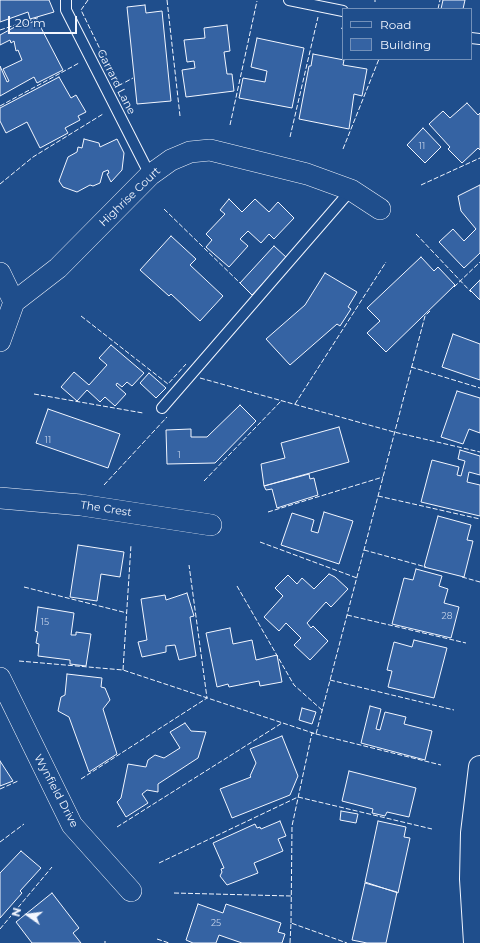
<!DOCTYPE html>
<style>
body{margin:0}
#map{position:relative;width:480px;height:943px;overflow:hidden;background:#1f4e8c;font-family:Montserrat,sans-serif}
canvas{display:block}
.legend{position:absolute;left:342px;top:8px;width:130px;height:52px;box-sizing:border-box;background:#1f4e8c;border:1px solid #7391ba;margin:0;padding:5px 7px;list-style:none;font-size:12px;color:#f2f6ff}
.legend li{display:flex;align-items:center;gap:8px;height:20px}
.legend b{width:20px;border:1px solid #7391ba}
.north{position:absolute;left:8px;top:895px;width:40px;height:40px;-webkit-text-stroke:3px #1f4e8c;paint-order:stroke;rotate:284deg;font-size:11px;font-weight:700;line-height:16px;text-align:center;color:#f2f6ff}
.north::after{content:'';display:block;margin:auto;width:14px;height:18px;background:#f2f6ff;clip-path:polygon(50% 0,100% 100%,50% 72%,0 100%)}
.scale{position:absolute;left:8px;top:16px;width:69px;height:18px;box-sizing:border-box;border:2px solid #f2f6ff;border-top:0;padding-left:5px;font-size:12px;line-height:14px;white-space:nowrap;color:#f2f6ff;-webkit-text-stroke:3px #1f4e8c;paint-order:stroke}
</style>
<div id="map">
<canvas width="480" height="943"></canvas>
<ul class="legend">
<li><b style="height:5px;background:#1f4e8c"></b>Road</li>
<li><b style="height:11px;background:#3563a3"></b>Building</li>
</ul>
<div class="north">N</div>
<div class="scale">20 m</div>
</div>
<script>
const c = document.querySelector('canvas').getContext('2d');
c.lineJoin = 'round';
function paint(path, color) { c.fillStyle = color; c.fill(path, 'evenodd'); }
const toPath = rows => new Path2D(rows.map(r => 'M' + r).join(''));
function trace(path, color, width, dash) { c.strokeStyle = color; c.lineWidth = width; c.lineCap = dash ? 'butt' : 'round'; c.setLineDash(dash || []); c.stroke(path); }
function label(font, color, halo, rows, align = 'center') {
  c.font = font + ' Montserrat,sans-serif'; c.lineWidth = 3; c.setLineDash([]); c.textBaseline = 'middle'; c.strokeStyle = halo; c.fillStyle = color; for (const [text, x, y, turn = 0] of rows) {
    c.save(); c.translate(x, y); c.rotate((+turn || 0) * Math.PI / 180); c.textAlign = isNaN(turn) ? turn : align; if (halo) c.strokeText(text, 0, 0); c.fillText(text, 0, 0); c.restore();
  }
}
const building = toPath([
 [0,0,49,0,54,12,30,19,28,12,0,22,0,0],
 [443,0,465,0,463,9,441,9,443,0],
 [145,5,146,13,162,11,171,101,137,104,127,7,145,5],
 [37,20,63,70,37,83,34,77,0,96,0,66,7,82,9,81,3,69,22,60,18,50,16,51,14,41,11,43,10,40,0,45,0,35,24,22,25,25,37,20],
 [227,25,230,51,224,52,227,74,232,74,234,91,186,97,182,70,195,68,194,61,187,62,184,40,205,38,204,28,227,25],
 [257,38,304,48,292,108,239,98,243,78,265,82,267,71,251,67,257,38],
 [313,54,344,60,343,65,367,69,362,96,354,94,349,129,299,119,309,66,311,66,313,54],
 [59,77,71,98,76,95,86,112,78,116,80,120,65,128,68,133,40,148,27,122,6,133,0,121,0,108,59,77],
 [467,103,478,115,480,113,480,150,478,148,462,163,448,149,450,147,429,124,443,111,450,118,467,103],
 [423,128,441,147,425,163,407,145,423,128],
 [84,139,99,143,100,147,117,139,124,153,122,170,111,182,107,174,109,173,108,170,103,172,100,183,93,186,90,185,77,192,63,187,59,181,68,157,77,152,78,147,82,148,84,139],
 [480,185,480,253,464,268,439,242,453,229,464,241,476,229,461,211,458,196,480,185],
 [229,199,242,212,255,199,269,212,278,202,294,218,274,239,269,234,261,243,248,231,240,239,248,246,229,267,206,247,212,240,206,234,225,214,220,210,229,199],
 [171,236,196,259,190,265,223,296,200,321,171,294,169,296,140,270,171,236],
 [274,246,287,258,252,295,240,283,274,246],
 [421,257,434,271,438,267,455,285,386,352,367,333,380,321,367,308,421,257],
 [325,273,357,292,348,307,351,309,340,326,337,324,290,365,266,339,305,305,325,273],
 [480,280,480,300,470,290,480,280],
 [453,334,480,344,480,380,442,367,453,334],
 [111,345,144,373,132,386,127,382,122,387,117,383,116,385,126,394,115,406,105,397,100,402,87,390,77,401,61,387,74,372,89,385,107,365,99,358,111,345],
 [149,373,166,388,156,398,140,383,149,373],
 [457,391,480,398,480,433,469,429,463,444,441,437,457,391],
 [240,405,256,421,215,463,167,464,166,430,191,429,191,437,207,437,240,405],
 [48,409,120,434,108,468,36,443,48,409],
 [339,427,349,462,264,486,261,464,285,458,281,443,339,427],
 [460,450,480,456,480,475,469,472,467,482,480,485,480,516,421,502,432,460,459,467,457,475,461,476,465,461,458,459,460,450],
 [309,474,310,479,314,478,318,495,277,508,272,489,266,490,264,486,309,474],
 [324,512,353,521,339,564,281,545,292,513,314,520,311,531,318,533,324,512],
 [438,516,471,525,467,540,473,541,464,577,424,567,438,516],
 [78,545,124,552,120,577,101,574,97,601,70,597,78,545],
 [416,569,442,576,439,586,448,589,444,603,459,607,451,638,392,624,404,578,413,580,416,569],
 [329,574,335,577,348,589,331,607,326,602,307,623,311,628,313,626,328,641,310,660,294,645,301,638,286,623,279,631,264,617,283,596,275,588,288,575,297,584,302,578,314,589,329,574],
 [187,593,194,616,190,617,196,656,179,660,175,645,166,646,166,652,142,657,138,642,147,640,141,599,165,595,166,600,187,593],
 [38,607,74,613,71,635,76,635,76,632,91,634,86,666,70,664,70,660,38,656,39,644,36,643,38,632,35,631,38,607],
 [230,628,233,644,252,640,256,660,277,655,282,682,260,686,259,681,229,687,228,684,217,687,206,633,230,628],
 [414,640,447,648,434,698,388,687,392,671,387,670,394,642,412,647,414,640],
 [67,674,102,678,101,687,105,688,110,700,103,709,117,754,89,772,69,717,58,711,61,697,65,695,67,674],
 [370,706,381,709,376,729,380,730,385,712,406,717,404,724,432,731,425,760,361,743,370,706],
 [302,708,316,712,312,724,299,720,302,708],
 [185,723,191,731,206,732,198,758,158,784,158,792,147,790,142,794,148,803,126,817,117,802,121,798,128,764,146,767,148,760,155,755,164,758,180,748,170,732,185,723],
 [282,736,298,776,290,795,232,818,220,789,251,777,250,776,256,763,250,749,282,736],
 [0,761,13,781,0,786,0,761],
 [349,771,416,788,409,817,387,812,385,816,372,813,373,809,342,801,349,771],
 [341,811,358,814,356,823,340,820,341,811],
 [280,821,286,836,278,839,283,851,254,863,258,873,227,885,220,876,222,872,221,869,224,868,213,843,255,824,257,828,260,827,261,829,280,821],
 [378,821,406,827,404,837,410,838,398,893,365,882,378,821],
 [21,851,41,868,20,891,22,893,0,918,0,873,21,851],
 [365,883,397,892,386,943,367,943,352,940,365,883],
 [52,893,79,928,73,933,81,943,32,943,16,922,52,893],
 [198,904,223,913,226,904,281,923,278,932,285,934,282,943,242,943,219,935,216,943,193,943,186,940,198,904]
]);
paint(building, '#3563a3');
trace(building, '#f2f6ff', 1);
const service = toPath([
 [66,0,66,10,150,175],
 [289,0,343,11],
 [471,38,480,39],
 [162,408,351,190]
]);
const minor = toPath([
 [0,273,14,302,0,341],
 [14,302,58,268,150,175,171,160,190,152,210,150,307,174,351,190,380,209],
 [0,498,81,505,211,525],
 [0,678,72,825,131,891]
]);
const tertiary = toPath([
 [475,943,471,879,472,833,480,767]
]);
trace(service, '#f2f6ff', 12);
trace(minor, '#f2f6ff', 22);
trace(tertiary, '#f2f6ff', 24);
trace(service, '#1f4e8c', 10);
trace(minor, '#1f4e8c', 21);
trace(tertiary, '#1f4e8c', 22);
trace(toPath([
 [88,0,81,10,118,86,133,78],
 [167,0,180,116],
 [375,2,375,0],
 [438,9,440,0],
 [341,28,343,29],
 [0,30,40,17],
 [0,106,79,63],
 [230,125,257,1],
 [290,137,318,17],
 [343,149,379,59],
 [0,184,33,157,103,114],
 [421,185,480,158],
 [164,209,241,284],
 [416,234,471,292],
 [454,287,480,262],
 [81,316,168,384,186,364],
 [411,367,480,388],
 [200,378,394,432,480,452],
 [34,394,143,413],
 [295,404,386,262],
 [204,481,282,400],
 [104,485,167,417],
 [378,496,480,519],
 [268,512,383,477],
 [260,542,357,578],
 [364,550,426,567],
 [462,577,480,582],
 [237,586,294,685,323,711],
 [24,587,127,613],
 [347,615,466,643],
 [19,661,123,670,316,734,425,316,430,311],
 [123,670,131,545],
 [330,680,454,710],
 [81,779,207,698,189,565],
 [0,789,18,781],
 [117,827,282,723],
 [0,842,24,824],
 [159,863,298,797,432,829],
 [174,893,291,896],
 [291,923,292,826,312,733,441,765],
 [0,929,52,867],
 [157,939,169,943],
 [105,943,105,941],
 [290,943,291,923,347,943]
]), '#f2f6ff', 1, [5, 2]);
label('9px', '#c3d1e8', null, [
 ["11",422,146],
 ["11",48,440],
 ["1",179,455],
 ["28",447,616],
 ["15",45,622],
 ["25",216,923]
]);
label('11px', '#f2f6ff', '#1f4e8c', [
 ["Garrard Lane",116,82,63],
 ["Highrise Court",130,197,-44],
 ["The Crest",106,509,9],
 ["Wynfield Drive",56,791,62]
]);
</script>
